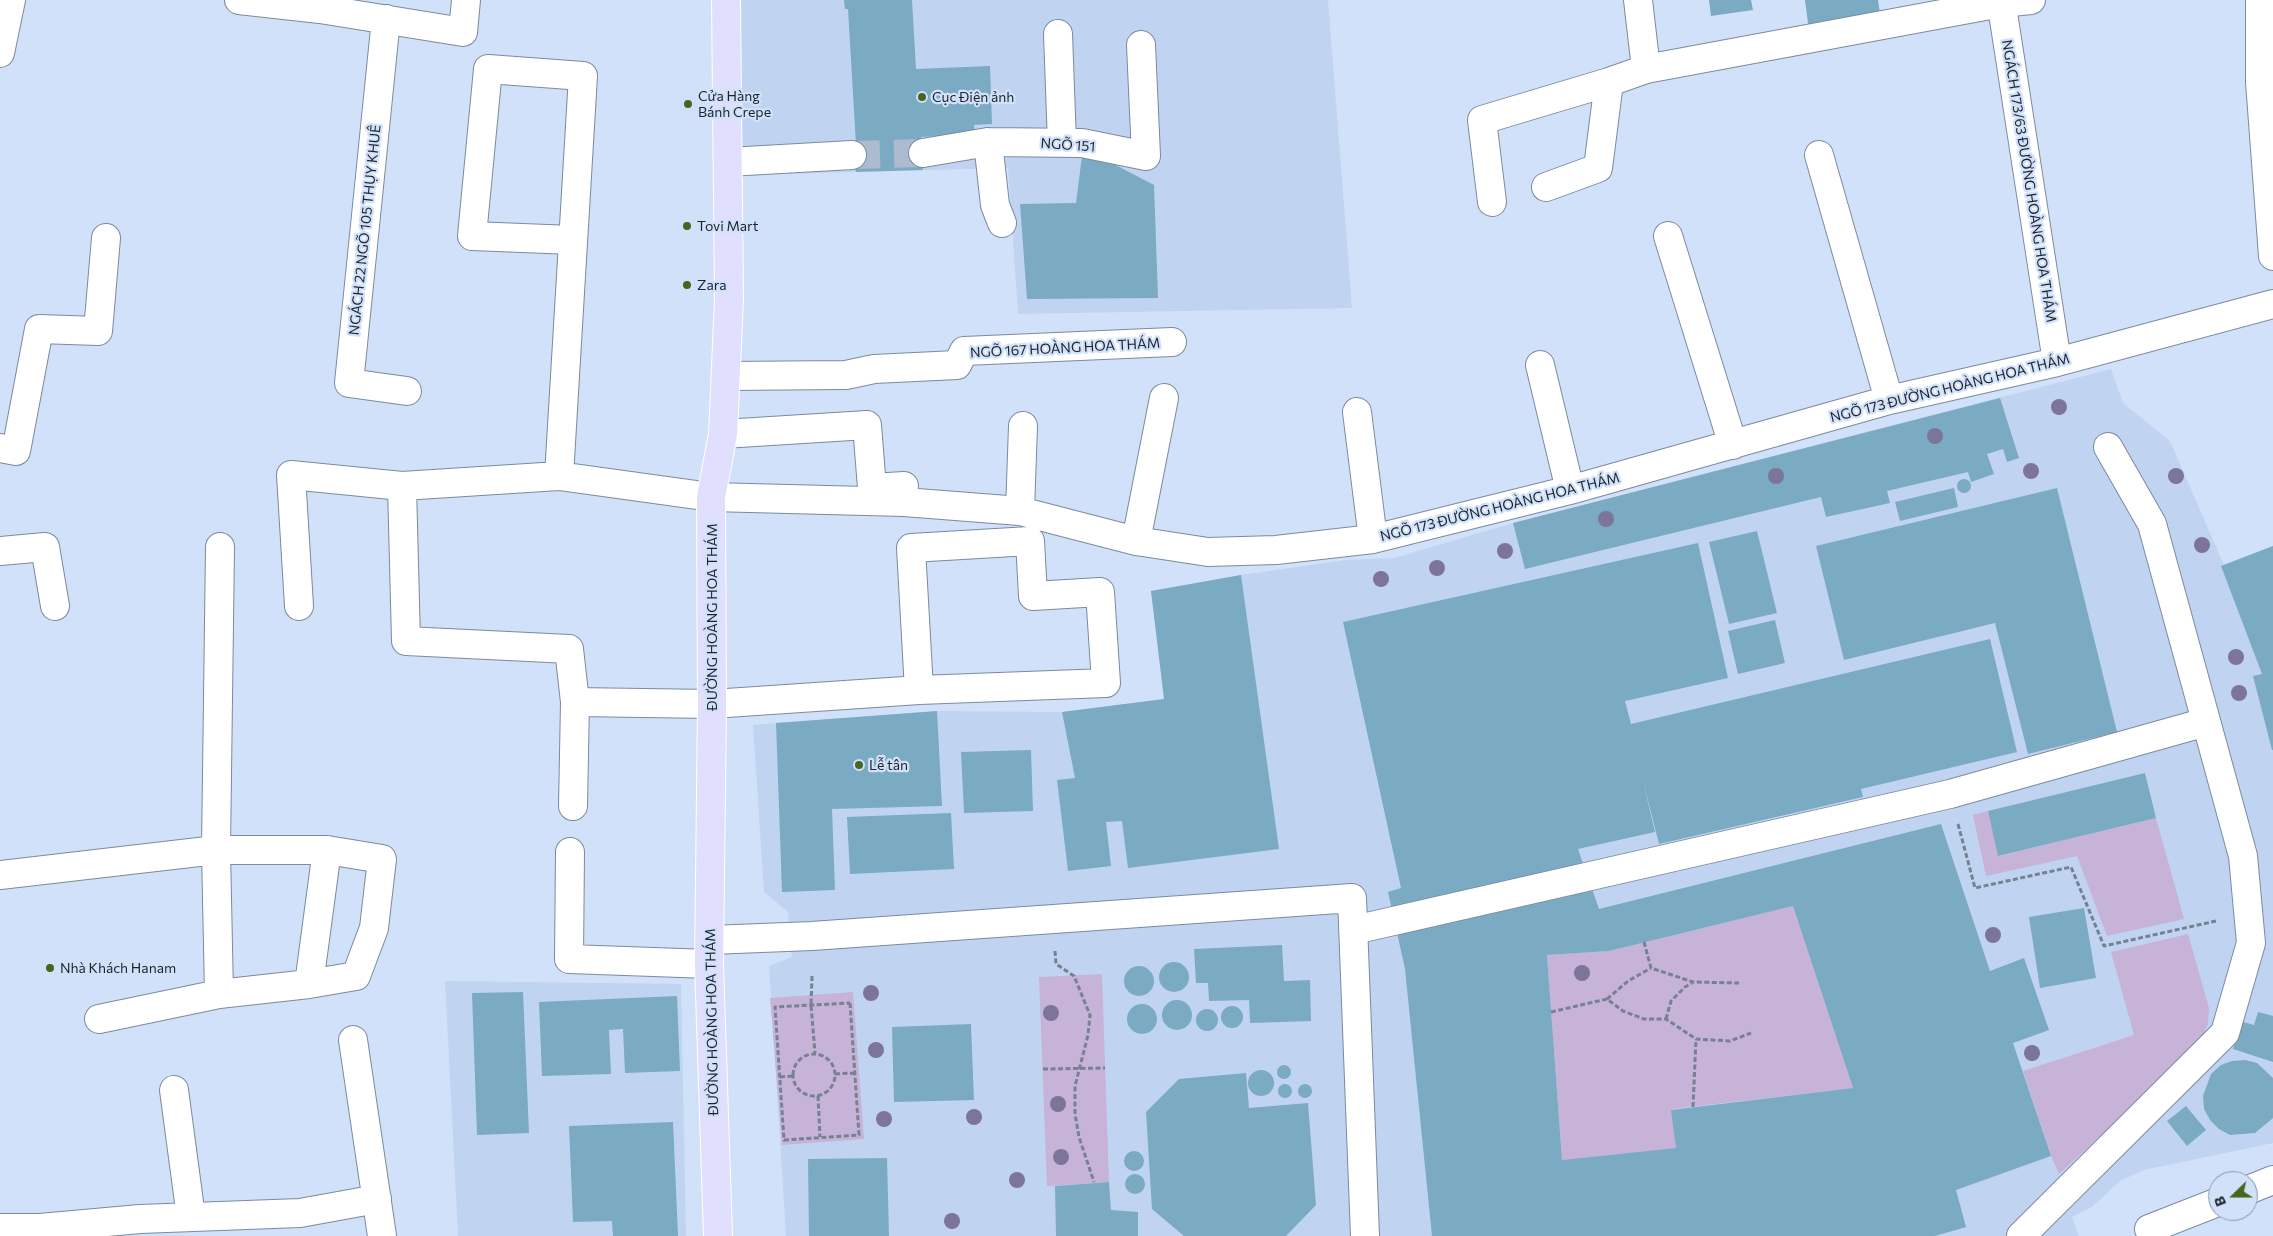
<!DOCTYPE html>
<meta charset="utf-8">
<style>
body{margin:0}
#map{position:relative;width:2273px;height:1236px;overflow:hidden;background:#d1e1f9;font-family:Commissioner,sans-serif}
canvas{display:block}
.north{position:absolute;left:2208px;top:1171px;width:50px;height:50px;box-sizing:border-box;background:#d1e1f9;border:1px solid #8995a7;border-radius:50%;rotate:248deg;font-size:14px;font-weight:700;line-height:20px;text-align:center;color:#1e242d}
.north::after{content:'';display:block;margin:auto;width:18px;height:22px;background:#44661e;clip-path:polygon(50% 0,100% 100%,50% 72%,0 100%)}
</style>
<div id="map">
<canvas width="2273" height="1236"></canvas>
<div class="north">B</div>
</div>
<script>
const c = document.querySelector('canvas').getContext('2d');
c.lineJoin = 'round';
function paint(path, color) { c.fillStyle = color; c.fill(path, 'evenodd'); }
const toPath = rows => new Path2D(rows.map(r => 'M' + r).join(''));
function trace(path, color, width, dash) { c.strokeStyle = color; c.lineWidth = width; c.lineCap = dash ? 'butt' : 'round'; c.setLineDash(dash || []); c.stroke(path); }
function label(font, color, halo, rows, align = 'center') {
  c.font = font + ' Commissioner,sans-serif'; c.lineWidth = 4.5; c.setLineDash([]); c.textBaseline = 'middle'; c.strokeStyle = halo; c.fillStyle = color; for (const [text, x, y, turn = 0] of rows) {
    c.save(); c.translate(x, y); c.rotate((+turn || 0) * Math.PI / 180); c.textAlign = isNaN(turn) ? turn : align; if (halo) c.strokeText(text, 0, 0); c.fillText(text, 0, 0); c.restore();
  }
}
paint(toPath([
 [741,0,1328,0,1352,308,1018,314,1008,168,741,175],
 [2111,369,2123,403,2170,441,2224,565,2273,546,2273,1143,2144,1170,2120,1181,2092,1207,2072,1217,2079,1236,786,1236,769,966,792,957,788,912,764,892,753,725,937,711,1062,712,1164,699,1151,591,1241,575,1345,560,1394,558,1513,523],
 [445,981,681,984,686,1236,458,1236]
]), '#c0d4f2');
paint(toPath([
 [1988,811,1999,856,2156,818,2184,919,2107,936,2077,856,1986,876,1973,815],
 [1793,906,1853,1088,1672,1109,1676,1148,1562,1160,1547,955,1609,951],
 [2188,934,2209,1008,2208,1024,2199,1045,2059,1174,2051,1156,2023,1071,2134,1035,2111,952],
 [1102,974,1109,1182,1047,1186,1039,977],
 [853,992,864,1139,782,1145,770,998]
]), '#c7b2d8');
paint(toPath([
 [844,0,912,0,916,69,990,66,992,124,974,125,975,134,921,137,923,170,856,172,852,155,856,145,848,9,845,9],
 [1709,0,1751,0,1753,10,1711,16],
 [1805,0,1878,0,1881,20,1809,31],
 [1083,148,1154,185,1158,298,1027,299,1020,204,1076,203],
 [2000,398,2019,458,2007,462,2003,449,1987,454,1994,474,1971,482,1968,472,1887,491,1890,503,1826,517,1821,497,1525,569,1513,523],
 '1957 486a7 7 0 1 1 14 0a7 7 0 1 1-14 0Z',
 [1954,488,1958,507,1900,521,1895,502],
 [2057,488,2117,732,2028,754,1995,623,1844,660,1816,546],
 [1757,531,1777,613,1729,624,1709,542],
 [1698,543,1728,678,1625,701,1631,724,1990,639,2017,752,1861,789,1863,797,1659,844,1642,777,1655,832,1578,849,1599,909,1941,824,1990,971,2024,958,2049,1030,2013,1043,2051,1156,1956,1190,1966,1227,1935,1236,1432,1236,1405,969,1388,892,1401,888,1343,622],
 [1793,906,1853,1088,1671,1110,1676,1148,1562,1160,1547,955,1609,951],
 [2273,546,2273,750,2272,750,2253,676,2262,674,2221,566],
 [1241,575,1279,849,1128,868,1122,821,1106,822,1111,866,1068,871,1057,780,1075,778,1062,712,1164,699,1151,591],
 [1775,620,1785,663,1738,674,1728,631],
 [937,711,942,806,832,809,835,890,782,892,776,723],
 [1031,750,1033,811,964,813,961,752],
 [2145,773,2156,818,1998,856,1988,811],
 [951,813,954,869,850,874,847,817],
 [2084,908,2096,978,2040,988,2029,917],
 [1282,945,1284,981,1310,980,1311,1021,1250,1023,1249,1000,1209,1001,1208,983,1196,983,1194,949],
 '1159 977a15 15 0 1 1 30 0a15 15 0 1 1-30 0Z',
 '1124 981a15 15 0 1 1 30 0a15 15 0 1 1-30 0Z',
 [523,992,529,1133,477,1135,472,993],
 [677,996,680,1071,625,1073,623,1029,609,1030,611,1074,542,1076,539,1002],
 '1162 1015a15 15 0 1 1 30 0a15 15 0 1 1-30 0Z',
 '1127 1019a15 15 0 1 1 30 0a15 15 0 1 1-30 0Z',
 '1221 1017a11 11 0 1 1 22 0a11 11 0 1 1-22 0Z',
 '1196 1020a11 11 0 1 1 22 0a11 11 0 1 1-22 0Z',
 [2258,1012,2273,1016,2273,1062,2233,1049,2240,1021,2254,1025],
 [971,1024,974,1100,894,1102,892,1027],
 [2245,1060,2257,1063,2273,1078,2273,1118,2255,1133,2230,1135,2219,1129,2210,1120,2204,1109,2203,1096,2211,1074,2221,1065,2232,1061],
 '1277 1072a7 7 0 1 1 14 0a7 7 0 1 1-14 0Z',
 '1248 1083a13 13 0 1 1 26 0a13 13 0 1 1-26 0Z',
 [1246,1073,1249,1108,1308,1103,1316,1205,1286,1236,1184,1236,1152,1209,1146,1112,1179,1079],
 '1278 1091a7 7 0 1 1 14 0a7 7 0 1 1-14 0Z',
 '1298 1091a7 7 0 1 1 14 0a7 7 0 1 1-14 0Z',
 [2186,1106,2206,1130,2187,1146,2167,1121],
 [673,1122,678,1236,613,1236,612,1221,573,1222,569,1126],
 '1124 1161a10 10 0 1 1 20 0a10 10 0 1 1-20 0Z',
 [887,1158,889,1236,809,1236,808,1159],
 '1125 1184a10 10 0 1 1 20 0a10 10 0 1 1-20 0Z',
 [1109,1182,1111,1210,1138,1212,1138,1236,1056,1236,1055,1186]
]), '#7baac3');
trace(toPath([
 [852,155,923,153]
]), '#adbbd0', 28, [28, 14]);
const minor = toPath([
 [239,0,320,9,463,32,466,0],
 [1638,0,1646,69],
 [2001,0,2057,362],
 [2260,0,2260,82,2273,256],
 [386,19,349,383,407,391],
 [1058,34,1062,143],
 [0,53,11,0],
 [988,142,995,205,1002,223],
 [923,153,988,142,1082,143,1146,156,1141,45],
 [1819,155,1889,400],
 [728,162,852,155],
 [1546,187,1598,168,1609,82,1646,69,2001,3,2031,0],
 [1492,202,1482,120,1609,82],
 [1668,236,1733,445],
 [1540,365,1570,490],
 [726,376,846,375,874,369,957,365,964,351,1172,342],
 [1357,412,1373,539],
 [723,434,867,425,872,488,904,486],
 [0,448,16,451,39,329,98,331,106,238],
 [559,476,583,76,488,69,472,236,572,240],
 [402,486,406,641,569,649,575,702,712,704,919,690,1106,683,1100,592,1033,596,1030,541,911,548,919,690],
 [1020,511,1023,426],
 [1136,541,1164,398],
 [0,551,45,547,55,606],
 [299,606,291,475,402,486,559,476,711,497,904,502,1020,511,1136,541,1208,552,1276,550,1373,539,1570,490,1889,400,2057,362,2273,304],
 [573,806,575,702],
 [570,852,569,959,709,964],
 [0,875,216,850,327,850,382,859,374,928,356,976,309,984,219,994,99,1019],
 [1354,930,1950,794,2206,722],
 [710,940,812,936,1352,898,1365,1236],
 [309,984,327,850],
 [219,994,216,850,220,547],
 [353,1040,382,1236],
 [174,1090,191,1217],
 [2248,1190,2273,1180],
 [0,1228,40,1228,140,1219,300,1213,377,1199],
 [2149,1229,2218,1202],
 [2021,1236,2225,1033,2251,943,2243,856,2152,524,2108,447]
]);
const major = toPath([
 [718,1236,709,964,712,704,711,497,723,434,729,299,726,0]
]);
trace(minor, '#7b8aa0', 30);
trace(major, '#fff', 30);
trace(toPath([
 [1958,824,1975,888,2071,867,2104,946,2216,921],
 [1644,942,1651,968,1693,982,1739,983],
 [1055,951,1056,964,1074,976,1090,1015,1088,1035,1075,1086,1075,1114,1079,1137,1094,1182],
 [812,976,811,1005,815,1053],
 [1607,999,1628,981,1651,968],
 [850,1003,859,1135,784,1140,775,1007,850,1003],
 [1551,1012,1607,999,1623,1011,1644,1019,1666,1019,1696,1039,1730,1041,1751,1033],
 [1666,1019,1671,1001,1685,987,1692,983],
 '793 1075a21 21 0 1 1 42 0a21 21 0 1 1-42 0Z',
 [1043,1069,1105,1068],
 [835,1074,854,1073],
 [780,1077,793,1076],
 [818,1096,820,1137],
 [1693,1107,1696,1039]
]), '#768191', 3, [5, 2.5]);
trace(minor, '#fff', 28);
trace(major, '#e0e0fe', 28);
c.fillStyle = '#7d749a';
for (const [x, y] of [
 [2059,407],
 [1935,436],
 [2031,471],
 [1776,476],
 [2176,476],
 [1606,519],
 [2202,545],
 [1505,551],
 [1437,568],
 [1381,579],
 [2236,657],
 [2239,693],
 [1993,935],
 [1582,973],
 [871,993],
 [1051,1013],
 [876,1050],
 [2032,1053],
 [1058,1104],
 [974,1117],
 [884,1119],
 [1061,1157],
 [1017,1180],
 [952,1221]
]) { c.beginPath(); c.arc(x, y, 8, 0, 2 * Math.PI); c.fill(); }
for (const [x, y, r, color] of [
 [922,97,5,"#44661e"],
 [688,104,5,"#44661e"],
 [687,226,5,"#44661e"],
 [687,285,5,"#44661e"],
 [859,765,5,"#44661e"],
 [50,968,5,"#44661e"]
]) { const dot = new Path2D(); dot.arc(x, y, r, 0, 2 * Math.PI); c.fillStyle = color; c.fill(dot); trace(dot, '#d1e1f9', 2); }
label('14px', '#1e242d', '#d1e1f9', [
 ["Cửa Hàng",698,96],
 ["Bánh Crepe",698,112],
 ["Cục Điện ảnh",932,97],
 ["Tovi Mart",697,226],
 ["Zara",697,285],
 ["Lễ tân",869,765],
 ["Nhà Khách Hanam",60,968]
], 'left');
label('14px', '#1e242d', '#d1e1f9', [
 ["NGÕ 151",1068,145,4],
 ["NGÁCH 173/63 ĐƯỜNG HOÀNG HOA THÁM",2029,181,81],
 ["NGÁCH 22 NGÕ 105 THỤY KHUÊ",365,230,-84],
 ["NGÕ 167 HOÀNG HOA THÁM",1065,348,-3],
 ["NGÕ 173 ĐƯỜNG HOÀNG HOA THÁM",1950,388,-14],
 ["NGÕ 173 ĐƯỜNG HOÀNG HOA THÁM",1500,507,-14],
 ["ĐƯỜNG HOÀNG HOA THÁM",712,617,-90],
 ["ĐƯỜNG HOÀNG HOA THÁM",712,1022,-91]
]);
</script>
